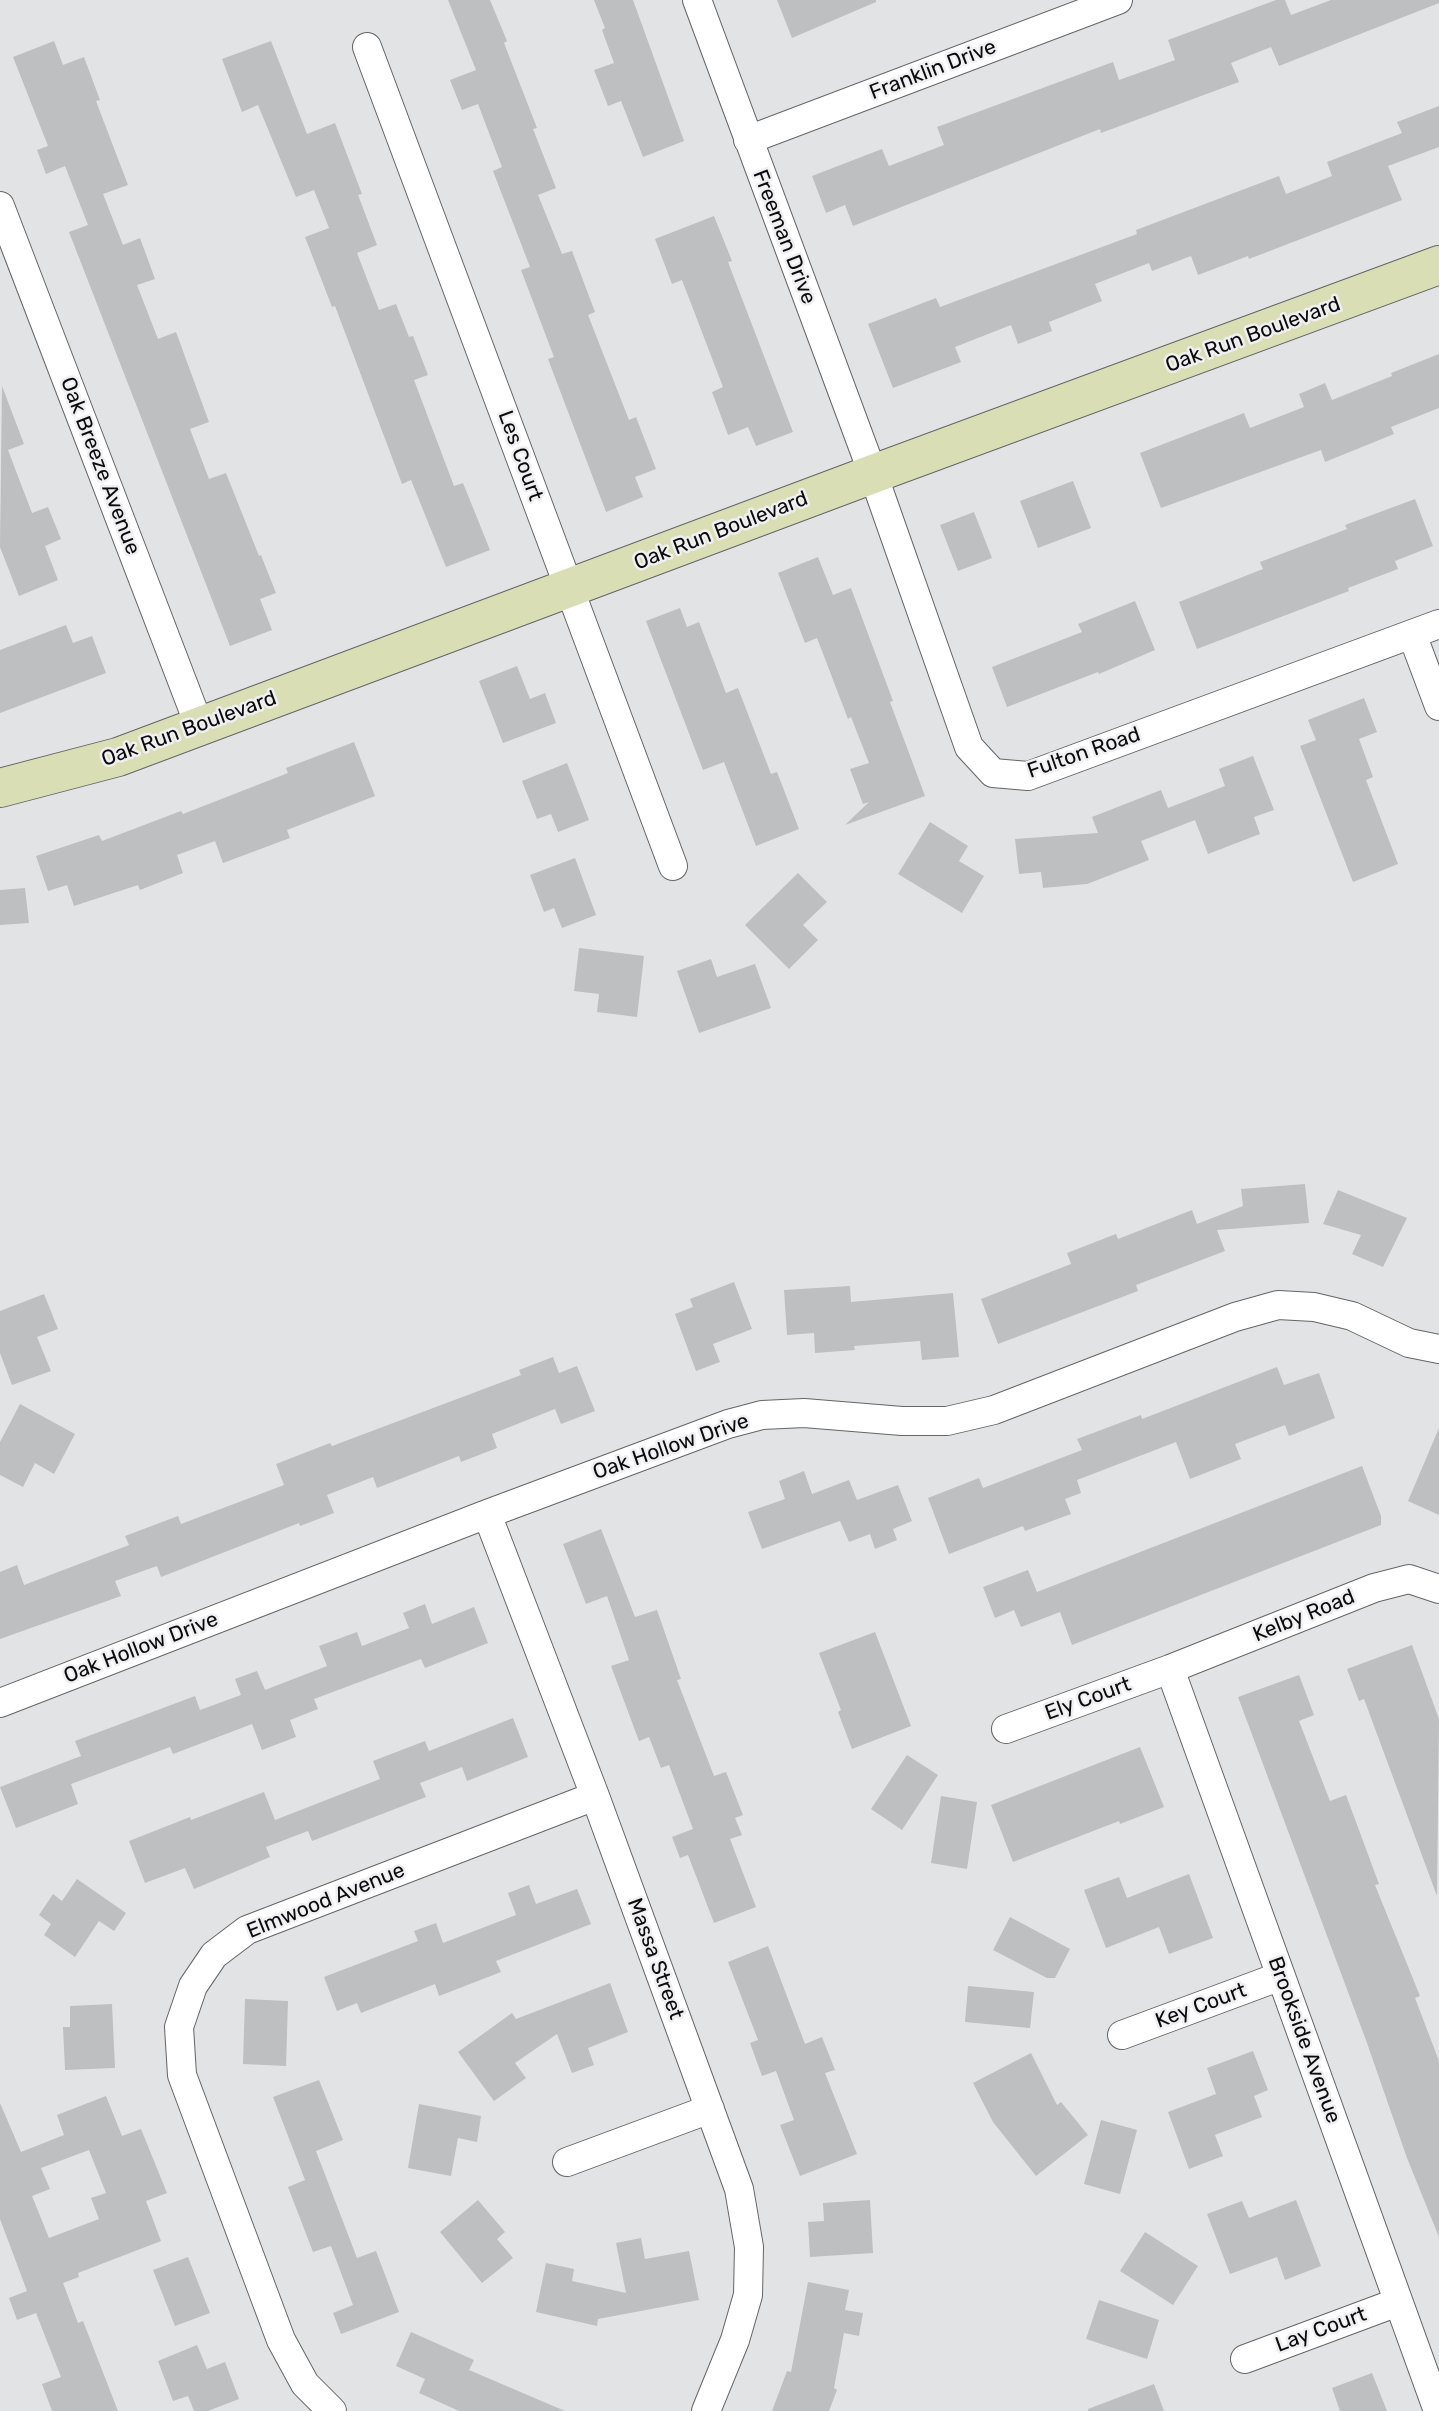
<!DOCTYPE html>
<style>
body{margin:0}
canvas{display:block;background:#e2e3e5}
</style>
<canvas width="1439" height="2411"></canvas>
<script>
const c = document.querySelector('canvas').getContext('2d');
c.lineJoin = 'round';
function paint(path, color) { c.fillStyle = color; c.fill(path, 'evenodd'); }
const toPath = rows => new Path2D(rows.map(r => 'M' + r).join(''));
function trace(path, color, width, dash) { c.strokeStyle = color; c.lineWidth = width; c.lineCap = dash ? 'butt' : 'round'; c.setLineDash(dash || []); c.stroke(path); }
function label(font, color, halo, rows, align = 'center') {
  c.font = font + ' Rubik,sans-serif'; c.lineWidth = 5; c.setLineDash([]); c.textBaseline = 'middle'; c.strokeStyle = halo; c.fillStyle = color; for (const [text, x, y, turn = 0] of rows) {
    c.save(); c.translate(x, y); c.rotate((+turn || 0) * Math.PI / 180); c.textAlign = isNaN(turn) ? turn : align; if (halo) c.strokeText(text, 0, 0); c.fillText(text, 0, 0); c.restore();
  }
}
paint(toPath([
 [448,0,490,0,507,41,504,43,537,128,533,129,556,188,538,195,562,254,572,251,595,312,588,315,629,420,636,417,656,469,635,477,643,497,606,512,548,359,554,357,521,270,530,267,493,171,502,167,478,104,462,110,450,80,476,70],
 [594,0,633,0,684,141,643,157,621,101,608,106,594,70,614,63,602,30,605,28],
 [777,0,876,0,876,2,792,38],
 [1276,0,1285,0,1291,15,1331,0,1439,0,1439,3,1279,66,1271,47,1231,63,1239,82,1101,133,1100,129,853,226,845,205,826,213,812,176,882,149,889,166,944,145,937,127,1113,62,1119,80,1175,60,1168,40],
 [54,41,63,65,84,57,100,100,96,101,128,185,103,194,123,245,140,238,155,279,137,285,158,339,176,332,209,422,190,429,209,479,226,473,259,556,261,555,276,593,260,599,272,630,230,646,69,232,88,225,65,166,46,174,37,150,48,146,13,57],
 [271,41,307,134,335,123,362,194,358,195,377,245,357,253,379,310,396,304,409,337,413,336,428,375,414,380,454,486,463,483,490,550,446,567,411,480,402,484,335,306,332,307,305,237,329,228,314,190,296,197,258,105,242,112,222,59],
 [1439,106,1439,147,1388,166,1402,200,1249,259,1248,256,1198,275,1191,256,1152,271,1149,263,1095,284,1102,301,1049,322,1052,331,1018,344,1011,325,955,347,961,362,893,388,868,324,936,298,940,307,1137,234,1136,230,1279,176,1286,194,1332,176,1327,162,1402,133,1397,122],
 [714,216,732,261,728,262,793,432,756,446,748,427,728,435,712,392,723,387,682,280,672,284,655,239],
 [1439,354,1439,408,1391,427,1394,434,1325,462,1321,450,1161,508,1140,453,1244,413,1250,428,1304,407,1299,394,1325,383,1332,400,1392,376,1391,373],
 [2,386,24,444,8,450,32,513,48,507,61,539,45,546,58,580,19,596,0,547],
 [1073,481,1091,528,1038,548,1020,501],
 [1415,499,1433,546,1395,561,1398,569,1348,588,1349,591,1197,649,1179,602,1263,569,1260,562,1347,529,1345,525],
 [974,512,992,558,958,571,940,525],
 [818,557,833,595,851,588,893,701,890,702,925,796,845,825,869,802,863,804,850,769,869,763,851,717,848,719,817,638,805,643,778,573],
 [1135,601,1155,650,1099,674,1098,672,1007,707,992,667,1082,632,1078,624],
 [680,608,687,627,699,622,726,693,738,688,771,774,777,772,799,829,756,846,724,762,703,770,646,621],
 [66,625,73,643,92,636,106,673,0,713,0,650],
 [517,666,530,699,545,693,556,723,503,743,479,681],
 [1364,698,1377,732,1359,739,1373,777,1366,780,1398,864,1353,882,1300,746,1316,740,1308,720],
 [354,742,375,796,287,830,290,838,223,863,215,841,177,855,183,873,140,890,138,885,74,906,67,885,48,891,36,856,99,835,102,841,181,811,183,814,288,773,286,768],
 [1253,756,1274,810,1254,817,1260,834,1208,854,1195,820,1141,841,1149,860,1087,884,1043,888,1041,872,1019,874,1015,839,1098,833,1092,817,1161,790,1168,808,1225,786,1219,769],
 [567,763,589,820,558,832,551,814,537,819,522,781],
 [930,822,968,846,959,861,984,876,962,913,898,874],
 [575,858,596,915,562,928,554,908,544,912,530,875],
 [798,873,827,902,803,925,818,940,789,969,745,925],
 [25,888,29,923,0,925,0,890],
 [579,948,644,956,637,1017,597,1012,599,994,574,991],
 [711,959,717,977,755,964,771,1008,699,1033,677,971],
 [1305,1184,1309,1223,1217,1230,1225,1251,1136,1285,1138,1291,998,1344,981,1299,1071,1264,1067,1253,1116,1234,1118,1239,1192,1210,1197,1224,1243,1206,1241,1189],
 [1338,1190,1407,1218,1383,1267,1352,1254,1361,1235,1323,1224],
 [734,1282,752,1329,713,1344,720,1362,696,1371,675,1314,693,1307,690,1299],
 [850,1286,851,1302,953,1293,959,1357,922,1360,920,1341,854,1346,855,1350,815,1353,814,1333,787,1335,784,1290],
 [44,1294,58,1329,37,1337,51,1371,12,1385,0,1353,0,1311],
 [553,1357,559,1373,577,1366,595,1411,561,1424,555,1409,492,1434,497,1448,461,1462,459,1456,377,1488,373,1477,327,1495,334,1513,300,1526,299,1523,161,1577,157,1566,115,1581,121,1596,0,1639,0,1572,17,1565,24,1585,129,1545,125,1536,178,1516,181,1524,284,1485,276,1464,330,1443,332,1446,521,1375,519,1370],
 [1277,1367,1284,1385,1319,1373,1335,1418,1289,1436,1285,1425,1235,1444,1241,1459,1190,1479,1176,1442,1077,1480,1081,1493,1065,1499,1071,1514,1025,1531,1023,1526,949,1554,928,1498,979,1478,983,1488,1082,1450,1077,1439,1141,1415,1142,1419],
 [20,1404,75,1434,54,1474,35,1463,23,1487,0,1475,0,1442],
 [1439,1428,1439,1515,1408,1501],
 [1362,1466,1381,1516,1381,1525,1072,1645,1060,1612,1021,1627,1014,1610,995,1618,983,1587,1028,1570,1037,1592],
 [804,1471,812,1494,849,1480,857,1500,898,1485,912,1521,893,1529,897,1540,875,1549,870,1534,849,1542,840,1521,762,1549,748,1512,785,1499,779,1481],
 [601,1529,635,1617,657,1610,681,1679,677,1680,714,1776,726,1772,743,1815,735,1818,742,1835,730,1839,756,1907,714,1923,688,1855,680,1858,672,1837,693,1829,669,1765,661,1768,649,1737,639,1741,611,1666,629,1660,607,1596,586,1604,563,1544],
 [425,1604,432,1624,474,1607,488,1643,425,1668,421,1659,314,1699,318,1709,290,1720,296,1737,262,1750,252,1724,173,1754,170,1747,71,1784,78,1804,16,1828,0,1787,81,1756,75,1741,195,1696,200,1710,241,1695,235,1679,257,1671,265,1690,327,1666,319,1646,357,1632,362,1646,409,1628,403,1613],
 [875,1632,911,1726,852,1749,838,1712,841,1710,819,1653],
 [1412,1645,1439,1719,1437,1896,1364,1699,1359,1701,1347,1669],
 [1299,1675,1314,1715,1299,1721,1330,1801,1346,1795,1379,1884,1375,1885,1420,1996,1415,1998,1439,2061,1439,2237,1407,2158,1367,2043,1238,1697],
 [513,1718,528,1757,467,1781,462,1767,420,1783,426,1797,312,1841,308,1831,266,1847,270,1857,194,1889,185,1868,145,1883,129,1841,190,1817,191,1820,264,1792,275,1820,380,1779,373,1761,425,1741,429,1751],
 [1140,1747,1164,1807,1120,1824,1119,1821,1013,1862,991,1805],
 [907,1755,938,1775,902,1830,871,1809],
 [941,1796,977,1802,967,1869,931,1863],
 [1189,1874,1213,1938,1169,1954,1159,1927,1106,1948,1084,1890,1119,1877,1127,1898],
 [77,1879,126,1913,114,1931,99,1921,75,1957,44,1935,51,1924,39,1915,53,1894,62,1901],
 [529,1885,536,1904,577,1889,591,1924,496,1961,501,1972,439,1996,435,1984,361,2013,357,2003,337,2011,324,1977,418,1941,414,1931,436,1923,443,1943,516,1915,508,1893],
 [1010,1917,1070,1949,1055,1978,1047,1978,993,1950],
 [768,1946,805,2044,822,2037,835,2070,825,2073,857,2154,800,2176,780,2125,794,2120,776,2071,762,2076,750,2043,758,2040,728,1962],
 [610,1983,628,2032,588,2048,594,2065,572,2073,557,2034,515,2063,526,2078,494,2101,458,2052,512,2013,516,2019],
 [968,1986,1034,1992,1030,2028,965,2022],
 [245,1999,288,2001,286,2066,243,2064],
 [112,2004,115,2068,65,2070,63,2027,70,2027,70,2006],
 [1253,2051,1268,2090,1254,2096,1262,2117,1215,2135,1223,2156,1189,2169,1168,2112,1216,2094,1207,2068],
 [1031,2053,1057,2105,1061,2102,1088,2135,1036,2176,993,2122,973,2083],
 [319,2080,343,2140,316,2151,357,2258,376,2251,399,2312,341,2334,333,2313,353,2305,331,2246,313,2252,288,2187,305,2180,273,2097],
 [106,2096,122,2136,141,2129,167,2193,146,2201,161,2241,78,2273,79,2277,63,2283,78,2323,83,2321,118,2411,52,2411,42,2384,61,2377,36,2313,17,2320,9,2298,27,2291,0,2219,0,2103,21,2152,64,2135,57,2115],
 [89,2150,106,2193,91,2198,99,2219,49,2238,32,2196,50,2189,41,2168],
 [419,2104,481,2116,477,2142,458,2138,451,2176,408,2168],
 [1101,2120,1137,2130,1120,2194,1084,2184],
 [478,2200,505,2232,497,2239,513,2258,482,2283,440,2232],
 [870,2200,873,2253,810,2257,808,2222,824,2221,823,2203],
 [1296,2200,1321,2266,1285,2280,1277,2257,1230,2274,1207,2214,1242,2201,1249,2218],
 [1145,2232,1198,2266,1173,2305,1120,2271],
 [641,2238,645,2259,689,2251,699,2300,598,2319,597,2326,536,2312,546,2263,574,2269,572,2281,626,2293,616,2243],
 [188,2257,210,2313,175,2326,153,2270],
 [808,2282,849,2290,845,2310,863,2313,859,2336,844,2333,834,2388,837,2390,829,2411,772,2411,787,2371,791,2372],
 [1099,2300,1159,2320,1147,2359,1086,2339],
 [411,2332,474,2360,469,2370,565,2411,459,2411,419,2393,425,2379,396,2366],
 [197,2345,207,2369,225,2362,239,2399,208,2411,194,2411,188,2396,173,2401,158,2361],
 [1372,2373,1387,2411,1340,2411,1332,2388],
 [1154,2384,1164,2411,1088,2411,1088,2409]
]), '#bebfc1');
const street = toPath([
 [697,0,873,474,969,747,993,773,1028,776,1439,624],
 [367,47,673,866],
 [748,140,1118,0],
 [0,206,199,725],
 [1412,634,1439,706],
 [487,1514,595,1796,739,2189,749,2247,748,2295,735,2340,706,2411],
 [1170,1669,1438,2411],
 [0,1703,487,1514,728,1424,762,1415,804,1413,902,1421,947,1421,994,1410,1235,1317,1278,1305,1314,1307,1352,1316,1409,1343,1439,1349],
 [1006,1729,1170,1669,1374,1588,1409,1579,1439,1589],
 [1122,2035,1281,1976],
 [567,2162,710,2109],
 [1245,2359,1398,2302],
 [332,2411,305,2384,281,2340,182,2075,179,2027,193,1986,214,1955,247,1930,595,1796]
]);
const secondary = toPath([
 [0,788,118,757,873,474,1439,265]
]);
trace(street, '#646566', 30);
trace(secondary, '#646566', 40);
trace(street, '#fff', 28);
trace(secondary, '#dadeb4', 38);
label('21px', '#0b0b0c', '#f0f0f2', [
 ["Franklin Drive",933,70,-21],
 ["Freeman Drive",784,237,69],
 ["Oak Run Boulevard",1253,335,-20],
 ["Les Court",520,456,70],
 ["Oak Breeze Avenue",100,466,69],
 ["Oak Run Boulevard",721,531,-21],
 ["Oak Run Boulevard",189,729,-20],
 ["Fulton Road",1084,753,-19],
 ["Oak Hollow Drive",671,1447,-19],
 ["Kelby Road",1304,1616,-22],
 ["Oak Hollow Drive",141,1648,-21],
 ["Ely Court",1088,1699,-20],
 ["Elmwood Avenue",326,1901,-22],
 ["Massa Street",655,1959,70],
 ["Key Court",1201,2006,-20],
 ["Brookside Avenue",1304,2040,70],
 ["Lay Court",1321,2330,-20]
]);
</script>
